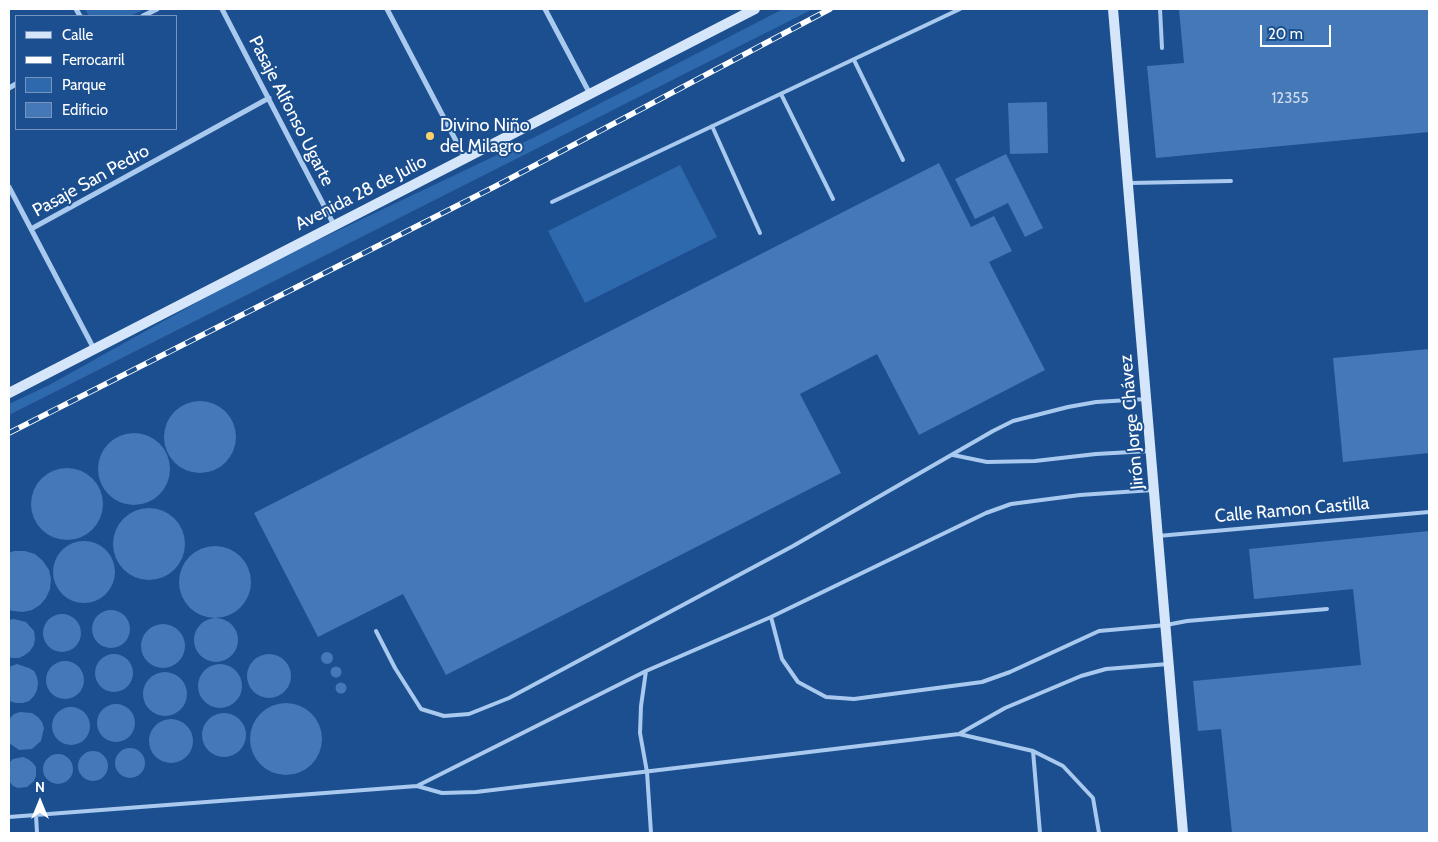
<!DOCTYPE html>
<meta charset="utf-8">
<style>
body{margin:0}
#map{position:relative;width:1438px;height:842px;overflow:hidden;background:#1b4f8f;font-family:Cabin,sans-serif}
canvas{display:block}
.frame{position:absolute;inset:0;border:10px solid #fff;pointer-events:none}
.legend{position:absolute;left:15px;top:15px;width:162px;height:115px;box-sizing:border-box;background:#1b4f8f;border:1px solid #7695bc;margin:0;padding:6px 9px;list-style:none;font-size:15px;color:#fff}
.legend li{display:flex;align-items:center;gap:10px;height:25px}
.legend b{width:25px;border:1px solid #7695bc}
.north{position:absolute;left:15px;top:777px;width:50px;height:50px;-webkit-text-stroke:4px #1b4f8f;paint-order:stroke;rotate:0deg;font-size:14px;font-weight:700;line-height:20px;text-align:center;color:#fff}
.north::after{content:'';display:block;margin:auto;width:18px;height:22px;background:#fff;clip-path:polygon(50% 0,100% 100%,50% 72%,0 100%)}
.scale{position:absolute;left:1260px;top:25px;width:71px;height:22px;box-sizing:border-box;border:2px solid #fff;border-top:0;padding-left:6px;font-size:15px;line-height:18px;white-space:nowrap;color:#fff;-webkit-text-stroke:4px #1b4f8f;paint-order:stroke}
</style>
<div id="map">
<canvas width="1438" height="842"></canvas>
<div class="frame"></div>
<ul class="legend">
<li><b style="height:6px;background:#d6e6fa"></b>Calle</li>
<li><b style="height:6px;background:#fff"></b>Ferrocarril</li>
<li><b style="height:14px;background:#2e69ad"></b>Parque</li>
<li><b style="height:14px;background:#4478b7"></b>Edificio</li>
</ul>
<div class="north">N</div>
<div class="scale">20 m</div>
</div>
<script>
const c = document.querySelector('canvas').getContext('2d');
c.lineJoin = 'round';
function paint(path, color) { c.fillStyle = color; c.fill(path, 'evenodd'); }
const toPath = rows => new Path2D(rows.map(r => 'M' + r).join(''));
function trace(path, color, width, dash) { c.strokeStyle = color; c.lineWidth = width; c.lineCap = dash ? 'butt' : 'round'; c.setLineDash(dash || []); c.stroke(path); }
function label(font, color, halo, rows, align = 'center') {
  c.font = font + ' Cabin,sans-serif'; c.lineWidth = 4; c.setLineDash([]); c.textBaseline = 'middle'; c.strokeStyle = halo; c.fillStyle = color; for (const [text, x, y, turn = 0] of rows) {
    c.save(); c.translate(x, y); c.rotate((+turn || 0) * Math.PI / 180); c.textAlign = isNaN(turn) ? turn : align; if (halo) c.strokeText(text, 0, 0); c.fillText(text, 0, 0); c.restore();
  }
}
paint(toPath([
 [85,9,145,9,130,16,89,16],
 [783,9,813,9,9,415,9,404,49,385,255,270,539,135],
 [680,165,717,237,585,303,548,231]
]), '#2e69ad');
paint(toPath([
 [1179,9,1429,9,1429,132,1156,158,1147,66,1184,63],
 [1047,102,1048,153,1010,154,1008,103],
 [1006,154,1043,228,1025,237,1008,203,975,219,955,179],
 [939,163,971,227,994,216,1012,251,989,262,1045,370,919,435,877,354,800,394,841,473,446,675,403,594,318,637,254,513],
 [1429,349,1429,453,1343,462,1333,358],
 '164 437a36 36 0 1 1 72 0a36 36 0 1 1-72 0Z',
 '98 469a36 36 0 1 1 72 0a36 36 0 1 1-72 0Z',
 '31 504a36 36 0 1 1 72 0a36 36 0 1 1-72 0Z',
 '113 544a36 36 0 1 1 72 0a36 36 0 1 1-72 0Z',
 [1429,531,1429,833,1232,833,1221,729,1198,731,1193,681,1361,665,1353,589,1254,599,1249,549],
 '53 572a31 31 0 1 1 62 0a31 31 0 1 1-62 0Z',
 '179 582a36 36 0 1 1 72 0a36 36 0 1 1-72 0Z',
 [14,551,25,551,35,554,43,561,49,570,51,579,50,589,46,598,40,605,32,610,23,612,13,611,9,610,9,553],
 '92 629a19 19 0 1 1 38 0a19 19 0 1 1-38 0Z',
 '43 633a19 19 0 1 1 38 0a19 19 0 1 1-38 0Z',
 '194 640a22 22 0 1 1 44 0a22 22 0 1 1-44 0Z',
 [14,619,26,622,34,631,35,638,34,645,30,651,25,655,19,658,12,658,9,657,9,620],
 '141 646a22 22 0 1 1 44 0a22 22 0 1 1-44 0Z',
 '321 658a6 6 0 1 1 12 0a6 6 0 1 1-12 0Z',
 '95 673a19 19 0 1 1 38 0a19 19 0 1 1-38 0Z',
 '247 676a22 22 0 1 1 44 0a22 22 0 1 1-44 0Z',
 '46 680a19 19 0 1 1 38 0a19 19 0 1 1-38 0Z',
 [17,664,29,668,34,671,37,677,38,683,37,690,34,696,29,701,23,703,16,703,9,701,9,667],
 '198 686a22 22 0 1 1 44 0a22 22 0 1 1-44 0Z',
 '330.5 672a5.5 5.5 0 1 1 11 0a5.5 5.5 0 1 1-11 0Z',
 '143 694a22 22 0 1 1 44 0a22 22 0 1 1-44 0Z',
 '335.5 688a5.5 5.5 0 1 1 11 0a5.5 5.5 0 1 1-11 0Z',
 '250 739a36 36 0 1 1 72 0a36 36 0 1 1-72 0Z',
 '97 723a19 19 0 1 1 38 0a19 19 0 1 1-38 0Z',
 '52 726a19 19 0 1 1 38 0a19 19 0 1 1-38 0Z',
 [20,712,32,713,38,717,42,722,44,728,41,741,32,749,19,750,9,743,9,719,14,714],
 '202 735a22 22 0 1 1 44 0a22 22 0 1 1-44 0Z',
 '149 741a22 22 0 1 1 44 0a22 22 0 1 1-44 0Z',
 '115 763a15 15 0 1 1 30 0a15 15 0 1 1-30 0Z',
 '78 766a15 15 0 1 1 30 0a15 15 0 1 1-30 0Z',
 '43 769a15 15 0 1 1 30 0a15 15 0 1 1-30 0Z',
 [23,757,28,759,33,763,36,767,36,776,34,781,27,787,18,788,13,786,9,781,9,763,13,759]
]), '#4478b7');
trace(toPath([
 [1160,9,1162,48],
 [854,60,903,160],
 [781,94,833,199],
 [712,126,760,233],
 [1130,183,1231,181],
 [552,202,960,9],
 [953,455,987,462,1035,461,1096,454,1149,451],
 [1158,536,1429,512],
 [771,617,782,659,798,682,826,697,854,699,982,682,1010,672,1099,631,1166,625,1187,621,1327,609],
 [376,631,395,668,421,709,444,716,469,714,509,698,793,546,993,431,1013,421,1068,407,1096,402,1146,399],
 [646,671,641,706,640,733,647,772,651,833],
 [959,734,1005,708,1081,676,1106,669,1168,664],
 [1033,751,1040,833],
 [417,786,646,671,771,617,986,513,1011,504,1080,495,1153,490],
 [36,815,37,833],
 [9,817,417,786,442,793,476,792,959,734,1033,751,1063,766,1093,798,1099,833]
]), '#a9c9ee', 4);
trace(toPath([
 [76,9,80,16],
 [222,9,334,225],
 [387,9,465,158],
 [545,9,590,94],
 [143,16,157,9],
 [9,88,16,84],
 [9,187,94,349],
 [31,229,269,98]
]), '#a9c9ee', 5);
trace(toPath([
 [1113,9,1183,833],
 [9,393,755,9]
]), '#d6e6fa', 10);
const rail = toPath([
 [9,433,494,187,830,9]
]);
trace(rail, '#fff', 5.5);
trace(rail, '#1b4f8f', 4, [11]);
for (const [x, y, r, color] of [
 [430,136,5,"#ffd166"]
]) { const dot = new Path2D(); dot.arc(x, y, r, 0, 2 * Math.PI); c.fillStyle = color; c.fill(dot); trace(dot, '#1b4f8f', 2); }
label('15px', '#d0dded', null, [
 ["12355",1290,99]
]);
label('18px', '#fff', '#1b4f8f', [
 ["Pasaje Alfonso Ugarte",291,111,63],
 ["Pasaje San Pedro",91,181,-29],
 ["Avenida 28 de Julio",361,193,-27],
 ["Jirón Jorge Chávez",1132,422,-95],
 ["Calle Ramon Castilla",1292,510,-5]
]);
label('18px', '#fff', '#1b4f8f', [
 ["Divino Niño",440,126],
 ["del Milagro",440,147]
], 'left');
</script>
